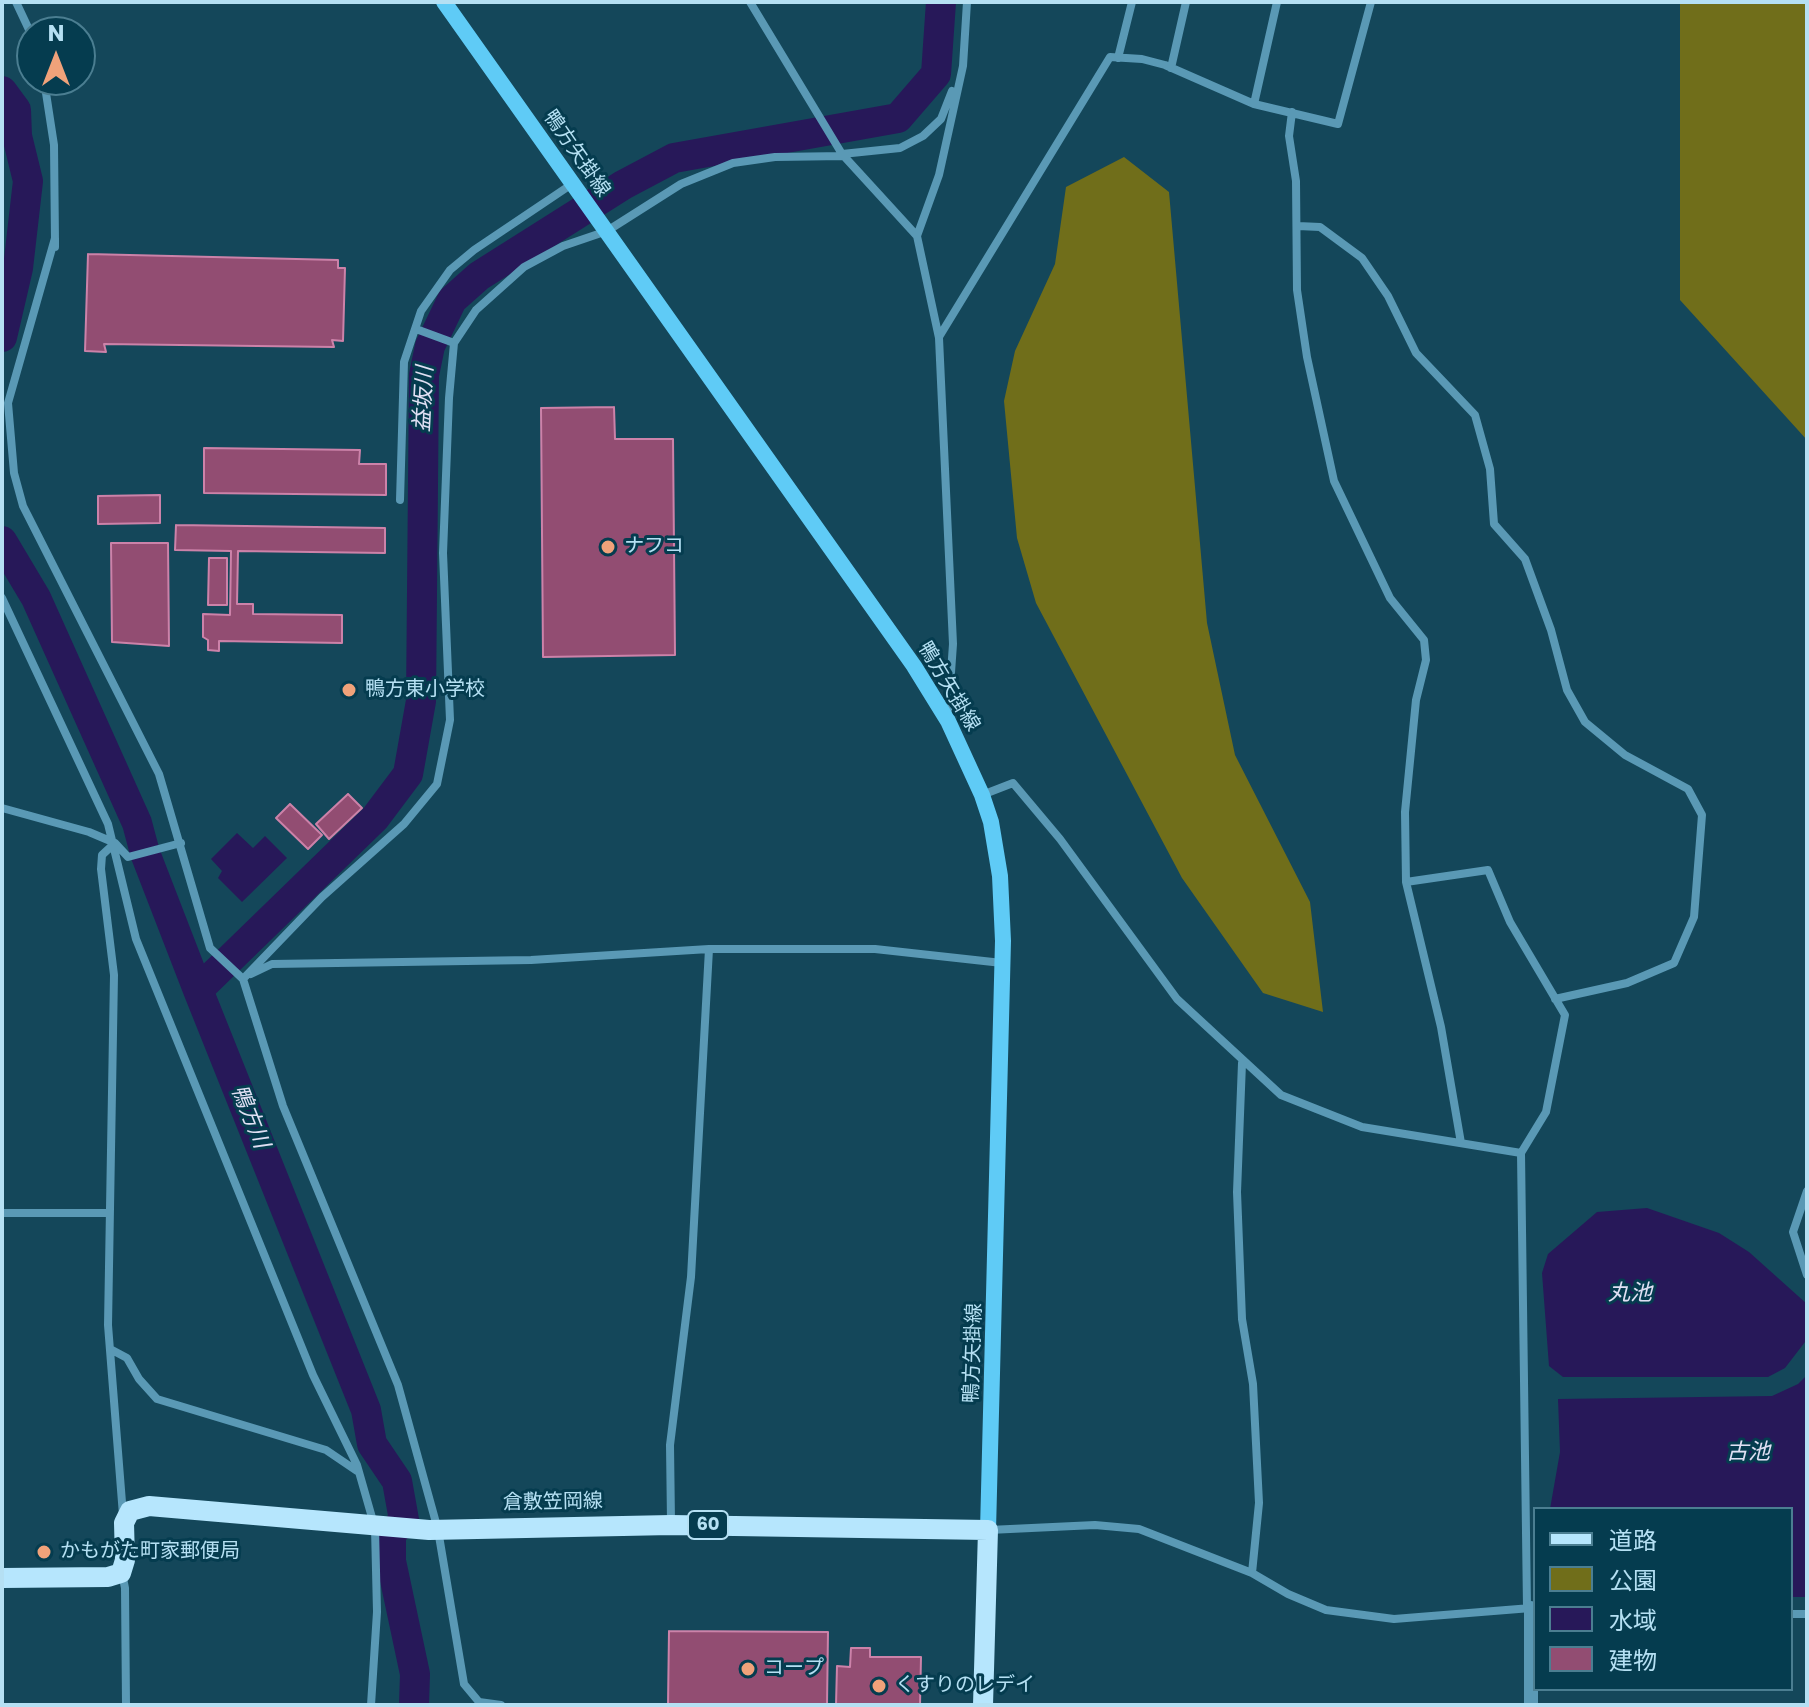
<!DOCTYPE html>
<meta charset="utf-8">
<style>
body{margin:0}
#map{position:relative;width:1809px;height:1707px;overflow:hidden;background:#14475a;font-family:Poppins,"Noto Sans JP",sans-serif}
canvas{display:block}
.frame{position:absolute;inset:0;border:4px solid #b5e0f3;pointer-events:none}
.legend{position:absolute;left:1533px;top:1507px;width:260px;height:184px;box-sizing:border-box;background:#053c4f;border:2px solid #4b7e91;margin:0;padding:10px 14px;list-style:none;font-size:24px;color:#b5e0f3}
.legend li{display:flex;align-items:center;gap:16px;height:40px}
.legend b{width:40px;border:2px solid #4b7e91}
.north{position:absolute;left:16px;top:16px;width:80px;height:80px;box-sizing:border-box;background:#053c4f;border:2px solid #4b7e91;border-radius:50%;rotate:0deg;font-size:22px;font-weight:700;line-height:32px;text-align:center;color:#b5e0f3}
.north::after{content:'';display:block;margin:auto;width:28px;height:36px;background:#f0a27a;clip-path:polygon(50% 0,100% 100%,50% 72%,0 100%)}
</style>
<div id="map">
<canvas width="1809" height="1707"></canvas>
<div class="frame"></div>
<ul class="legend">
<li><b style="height:10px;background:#b6e6fd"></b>道路</li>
<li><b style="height:22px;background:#706e1a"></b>公園</li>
<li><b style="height:22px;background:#271859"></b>水域</li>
<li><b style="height:22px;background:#924d72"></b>建物</li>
</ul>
<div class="north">N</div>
</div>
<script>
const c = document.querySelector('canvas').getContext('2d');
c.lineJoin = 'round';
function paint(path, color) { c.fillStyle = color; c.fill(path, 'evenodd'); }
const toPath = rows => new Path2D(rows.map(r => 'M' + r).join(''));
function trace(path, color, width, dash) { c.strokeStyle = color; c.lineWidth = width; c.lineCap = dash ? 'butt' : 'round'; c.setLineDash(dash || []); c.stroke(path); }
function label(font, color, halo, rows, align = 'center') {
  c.font = font + ' Poppins,"Noto Sans JP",sans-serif'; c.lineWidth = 6; c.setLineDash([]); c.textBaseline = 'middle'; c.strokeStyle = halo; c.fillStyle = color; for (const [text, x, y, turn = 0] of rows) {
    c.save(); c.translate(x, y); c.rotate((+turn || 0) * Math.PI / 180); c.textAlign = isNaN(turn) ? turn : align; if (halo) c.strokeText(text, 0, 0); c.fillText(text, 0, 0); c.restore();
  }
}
paint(toPath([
 [1680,2,1807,2,1807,440,1680,300],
 [1124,157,1169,192,1207,623,1235,755,1310,902,1323,1012,1263,993,1182,878,1036,603,1017,538,1004,401,1015,351,1055,264,1066,187]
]), '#706e1a');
paint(toPath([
 [237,833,253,848,265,836,287,858,242,902,218,878,222,871,211,859],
 [1647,1208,1719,1233,1749,1252,1807,1304,1805,1342,1785,1368,1768,1377,1563,1377,1549,1366,1542,1273,1548,1254,1597,1212],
 [1807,1375,1807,1597,1791,1597,1791,1509,1550,1509,1560,1452,1558,1399,1772,1396,1798,1384]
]), '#271859');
trace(toPath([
 [2,91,16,110,17,136,28,181,18,268,2,337],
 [2,541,36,598,137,823,145,853,198,990,366,1410,372,1444,397,1481,404,1520,391,1534,391,1561,415,1674,414,1705],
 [198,990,375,818,408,774,421,701,424,375,430,346,452,300,479,276,623,185,674,158,898,118,936,74,941,2]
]), '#271859', 30);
const building = toPath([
 [88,254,338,260,338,268,345,268,343,341,332,340,334,347,104,344,106,352,85,351,88,254],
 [614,407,615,439,673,439,675,655,543,657,541,408,614,407],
 [204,448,360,450,359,464,386,464,386,495,204,493,204,448],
 [160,495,160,523,98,524,98,496,160,495],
 [176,525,385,528,385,553,238,551,237,604,253,604,253,614,342,615,342,643,219,641,219,651,208,650,208,640,203,637,203,614,230,615,231,551,175,550,176,525],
 [111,543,168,543,169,646,112,642,111,543],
 [209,558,227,558,227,605,208,605,209,558],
 [348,794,362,808,329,839,316,824,348,794],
 [290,804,322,835,308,849,276,818,290,804],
 [669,1631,828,1632,827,1705,668,1705,669,1631],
 [851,1648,870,1648,870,1657,921,1657,920,1705,836,1705,837,1666,850,1667,851,1648]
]);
paint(building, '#924d72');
trace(building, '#cc82a9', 2);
trace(toPath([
 [16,2,32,36],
 [750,2,842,154,917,236,939,338,953,644,948,715],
 [1118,58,1132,2],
 [1171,68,1186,2],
 [44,80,54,145,55,242],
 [1254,104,1277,2],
 [1292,112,1289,136,1296,181,1297,290,1307,357,1334,481,1390,598,1424,640,1426,660,1416,700,1405,812,1406,882,1441,1027,1461,1143],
 [842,154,900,148,923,136,941,119,952,91],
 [1298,226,1320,227,1362,258,1388,296,1416,353,1475,415,1490,469,1494,524,1525,559,1551,630,1567,690,1585,722,1625,755,1688,789,1702,815,1694,917,1674,963,1627,983,1555,999],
 [917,236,939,175,963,66,967,2],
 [55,247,55,238,8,403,14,473,23,506,159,774,210,948,243,979,283,1106,398,1385,438,1530,464,1684,479,1702,501,1705],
 [416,329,454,343],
 [939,337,1110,57,1142,59,1165,65,1254,104,1338,124,1371,2],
 [400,500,404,362,421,311,450,270,474,250,572,184],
 [2,598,108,824,136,939,313,1375,357,1465,375,1528,377,1612,371,1705],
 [982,795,1013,783,1060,839,1177,999,1281,1095,1362,1127,1521,1153],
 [2,808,89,832,115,843,128,857,181,843],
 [115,843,102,855,101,869,114,975,108,1325,123,1515],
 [1406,882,1488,870,1510,922,1565,1015,1546,1112,1521,1153,1527,1608],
 [251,974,272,964,531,960,709,949,875,949,1002,963],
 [243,979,322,897,404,824,437,784,450,720,443,553,449,398,454,343,476,310,524,267,563,246,607,231,681,184,733,163,775,157,844,156],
 [1242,1063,1237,1192,1242,1319,1253,1384,1259,1503,1252,1573],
 [1807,1191,1793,1232,1807,1275],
 [2,1213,109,1213],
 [112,1350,127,1358,139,1379,157,1399,326,1450,357,1471],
 [671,1522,670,1445,691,1277,709,949],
 [989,1530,1095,1525,1139,1529,1252,1573,1288,1594,1326,1610,1394,1619,1531,1608],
 [122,1573,125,1588,126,1705],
 [1791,1614,1807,1614]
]), '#5a99b5', 8);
trace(toPath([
 [1531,1608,1531,1705]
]), '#5a99b5', 14);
trace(toPath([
 [444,2,914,666,948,721,982,795,991,822,1000,876,1003,941,988,1530]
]), '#5fcbf6', 16);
trace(toPath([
 [2,1578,108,1577,121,1573,125,1560,124,1523,130,1511,149,1506,429,1530,671,1525,988,1530,983,1705]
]), '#b6e6fd', 20);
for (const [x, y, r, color] of [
 [608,547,8,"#f0a27a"],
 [349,690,8,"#f0a27a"],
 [44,1552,8,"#f0a27a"],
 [748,1669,8,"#f0a27a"],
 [879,1686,8,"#f0a27a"]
]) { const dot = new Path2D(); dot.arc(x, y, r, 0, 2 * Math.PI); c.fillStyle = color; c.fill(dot); trace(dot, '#053c4f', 3); }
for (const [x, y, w] of [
 [708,1525,40]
]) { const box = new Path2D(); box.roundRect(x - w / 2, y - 14, w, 28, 6); c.fillStyle = '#053c4f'; c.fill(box); trace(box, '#b5e0f3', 2); }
label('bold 18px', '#b5e0f3', null, [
 ["60",708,1525]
]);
label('20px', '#b5e0f3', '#053c4f', [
 ["鴨方矢掛線",576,154,55],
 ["鴨方矢掛線",948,687,59],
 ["鴨方矢掛線",974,1353,-88],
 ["倉敷笠岡線",553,1503,-1]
]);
label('20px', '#b5e0f3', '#053c4f', [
 ["ナフコ",624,547],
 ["鴨方東小学校",365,690],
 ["かもがた町家郵便局",60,1552],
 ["コープ",764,1669],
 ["くすりのレデイ",895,1686]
], 'left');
label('italic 22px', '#e0e0f4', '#053c4f', [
 ["益坂川",425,399,-87],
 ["鴨方川",249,1117,68],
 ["丸池",1630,1294],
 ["古池",1748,1453]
]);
</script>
